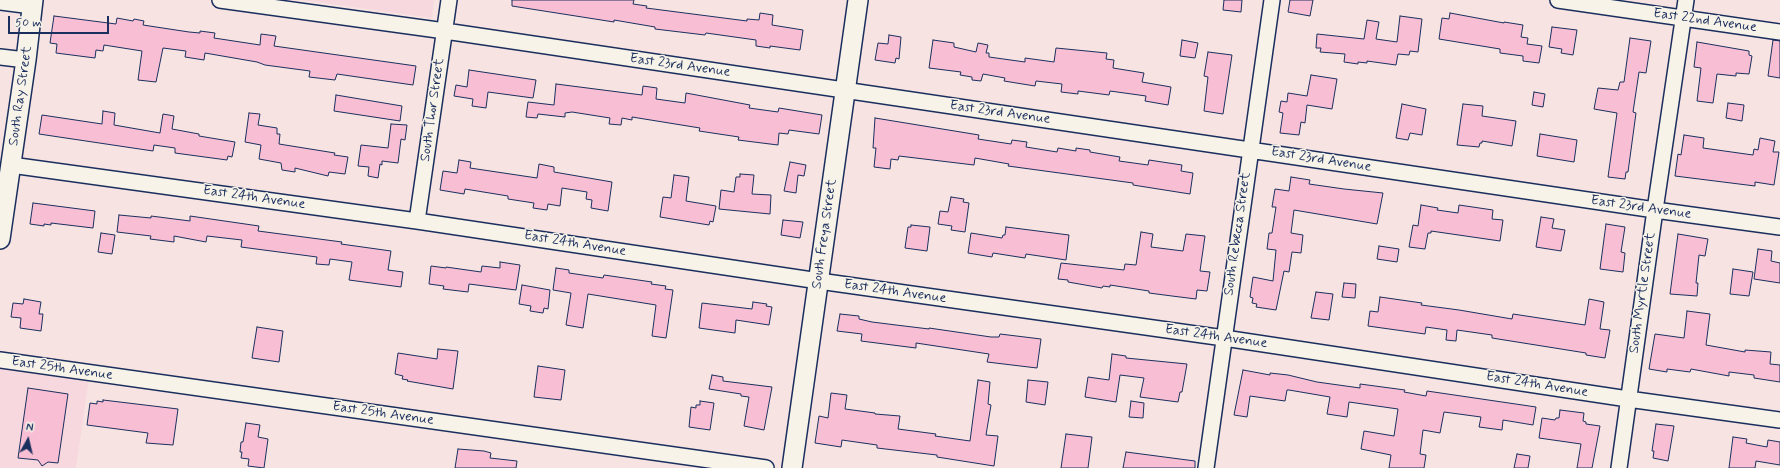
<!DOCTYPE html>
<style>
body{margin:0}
#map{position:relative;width:1780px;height:468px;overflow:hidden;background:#f7e3e2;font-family:Mynerve,sans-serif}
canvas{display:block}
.north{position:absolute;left:8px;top:420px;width:40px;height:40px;-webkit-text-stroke:3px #f7f3e8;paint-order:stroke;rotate:8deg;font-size:11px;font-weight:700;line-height:16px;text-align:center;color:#1b2f5e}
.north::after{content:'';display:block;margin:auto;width:14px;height:18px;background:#1b2f5e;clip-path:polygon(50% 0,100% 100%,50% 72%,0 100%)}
.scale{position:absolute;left:8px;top:16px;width:101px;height:18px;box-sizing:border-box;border:2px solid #1b2f5e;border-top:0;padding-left:5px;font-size:12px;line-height:14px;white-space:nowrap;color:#1b2f5e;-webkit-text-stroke:3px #f7f3e8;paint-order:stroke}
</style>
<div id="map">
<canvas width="1780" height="468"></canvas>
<div class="north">N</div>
<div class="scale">50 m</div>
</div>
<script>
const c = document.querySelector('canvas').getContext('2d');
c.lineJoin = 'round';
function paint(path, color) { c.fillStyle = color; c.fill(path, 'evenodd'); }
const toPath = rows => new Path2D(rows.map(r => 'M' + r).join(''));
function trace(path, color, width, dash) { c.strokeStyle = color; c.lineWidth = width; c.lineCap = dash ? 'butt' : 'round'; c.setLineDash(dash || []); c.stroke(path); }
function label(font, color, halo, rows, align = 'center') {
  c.font = font + ' Mynerve,sans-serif'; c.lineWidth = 3; c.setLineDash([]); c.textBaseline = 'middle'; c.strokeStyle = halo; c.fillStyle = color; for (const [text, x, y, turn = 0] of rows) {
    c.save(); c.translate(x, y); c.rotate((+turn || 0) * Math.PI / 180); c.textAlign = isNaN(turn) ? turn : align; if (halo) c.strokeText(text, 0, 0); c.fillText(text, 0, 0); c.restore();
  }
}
paint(toPath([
 [302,0,434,0,432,18],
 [0,367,89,378,76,468,0,468]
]), '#f7d8de');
const building = toPath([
 [512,0,634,0,633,4,647,6,646,8,747,21,747,19,759,20,760,13,773,15,772,25,803,30,800,50,770,46,770,48,756,46,756,40,706,33,705,35,655,29,655,27,614,20,614,22,512,6,512,0],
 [1224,0,1242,0,1241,12,1223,10,1224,0],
 [1290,0,1313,0,1310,16,1288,12,1290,0],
 [1450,13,1504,23,1504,22,1523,25,1521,37,1528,38,1527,44,1542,46,1539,63,1523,61,1523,56,1500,53,1500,49,1439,39,1442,18,1449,19,1450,13],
 [54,16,116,24,117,18,133,21,134,19,144,21,143,25,189,32,200,33,200,31,215,33,214,38,260,45,261,34,276,36,274,46,416,66,413,85,337,74,335,80,309,77,310,71,265,65,257,62,205,53,204,60,185,57,186,51,163,48,156,82,138,80,142,51,104,45,103,51,96,50,95,58,56,53,57,44,50,43,54,16],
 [1400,16,1422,19,1418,52,1410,51,1409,55,1398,54,1396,65,1367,61,1367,63,1358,62,1358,64,1344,62,1345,54,1320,52,1321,48,1316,48,1317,34,1364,39,1367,20,1379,22,1376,39,1397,42,1400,16],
 [1552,27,1577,30,1573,55,1561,53,1562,49,1549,47,1552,27],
 [889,35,901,37,899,59,896,58,895,63,875,60,878,43,888,44,889,35],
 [1630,38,1651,41,1646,73,1639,72,1633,112,1636,113,1628,172,1626,172,1625,179,1608,177,1617,113,1594,109,1598,88,1618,90,1620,82,1624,82,1630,38],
 [933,40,954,43,954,47,976,52,978,43,988,45,986,53,989,53,989,57,1025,62,1025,58,1054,62,1056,48,1107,53,1106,59,1114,60,1113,68,1144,73,1142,82,1171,87,1168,105,1145,101,1146,96,1110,91,1109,95,1078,91,1078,94,1061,92,1062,84,1036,81,1035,86,1004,81,1005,78,983,74,981,81,972,80,972,77,960,75,961,72,929,68,933,40],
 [1182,40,1198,43,1195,58,1180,56,1182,40],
 [1773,40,1780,41,1780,78,1768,76,1773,40],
 [1697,42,1749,51,1749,55,1752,56,1749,74,1736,73,1736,76,1717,74,1713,103,1697,101,1701,68,1694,67,1697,42],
 [1208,52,1232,55,1223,114,1204,111,1208,77,1204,76,1208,52],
 [469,70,536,80,533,98,488,92,486,108,472,106,473,99,454,96,456,85,467,87,469,70],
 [1311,75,1337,79,1332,109,1307,105,1305,123,1301,122,1299,135,1280,133,1283,113,1279,112,1281,101,1287,102,1288,93,1307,96,1311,75],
 [556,84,642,95,643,86,657,88,656,99,685,103,686,93,750,105,749,108,778,112,779,108,822,115,819,134,789,130,788,134,779,133,778,145,738,140,739,137,699,131,700,128,632,117,632,120,622,118,621,125,609,124,610,118,572,112,565,113,565,117,538,114,537,118,526,117,528,102,554,105,556,84],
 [1534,92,1545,94,1543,107,1532,105,1534,92],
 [336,95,402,106,400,121,334,111,336,95],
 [1728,103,1744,105,1742,121,1726,118,1728,103],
 [1402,104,1426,109,1422,135,1410,133,1408,140,1396,138,1402,104],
 [1463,104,1483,106,1482,116,1516,121,1512,146,1482,141,1482,143,1480,143,1479,147,1457,145,1463,104],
 [103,111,115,113,114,125,160,133,163,114,174,116,172,129,199,134,199,136,235,142,232,157,228,156,227,160,175,153,175,148,154,145,153,151,39,134,42,115,102,124,103,111],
 [249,113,260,114,258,125,277,128,277,134,280,134,279,144,335,153,334,155,348,157,345,174,329,172,328,176,295,168,295,172,282,170,281,163,259,159,261,145,245,142,249,113],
 [875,118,979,135,978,139,1011,144,1012,140,1027,142,1026,147,1057,152,1058,148,1076,151,1076,148,1090,150,1090,152,1120,157,1119,161,1148,165,1149,160,1182,165,1181,171,1193,173,1190,194,1133,185,1133,183,1008,166,1009,164,975,158,974,165,899,156,898,160,891,159,890,169,874,167,876,148,873,148,875,118],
 [391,124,407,125,405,140,401,139,398,163,382,161,382,165,380,164,378,178,368,176,369,167,358,166,361,145,388,148,391,124],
 [1540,134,1577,140,1574,162,1537,156,1540,134],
 [1684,135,1704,138,1703,148,1753,155,1754,149,1758,150,1760,138,1775,141,1773,152,1779,152,1774,185,1755,182,1755,186,1675,176,1678,154,1681,155,1684,135],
 [459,160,471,162,470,168,537,178,539,164,554,167,554,172,612,182,608,211,591,208,592,200,586,199,587,192,562,188,560,206,548,204,547,210,533,208,534,203,508,199,508,196,465,189,464,194,440,190,443,171,457,173,459,160],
 [790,162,806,165,804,176,798,175,796,193,784,191,790,162],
 [740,174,754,175,752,194,771,195,770,214,719,209,721,190,734,192,736,177,740,177,740,174],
 [674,175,689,177,686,201,716,206,713,222,710,221,709,225,660,217,663,197,671,198,674,175],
 [1291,177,1310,180,1309,184,1344,189,1383,193,1377,224,1294,210,1291,233,1303,235,1301,253,1292,252,1289,272,1284,271,1276,310,1256,307,1257,304,1252,303,1253,298,1250,297,1253,277,1273,281,1276,250,1267,249,1269,233,1272,233,1276,207,1272,207,1275,189,1289,191,1291,177],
 [951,197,964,199,963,202,969,203,965,232,951,230,952,226,938,224,940,211,948,212,951,197],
 [33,203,95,211,93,228,51,223,51,225,44,224,44,226,30,224,33,203],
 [1421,205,1438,208,1437,210,1458,213,1459,205,1493,210,1492,219,1503,220,1500,241,1431,231,1431,233,1428,233,1425,249,1409,247,1413,225,1418,226,1421,205],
 [119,215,151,218,151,216,190,221,190,216,259,226,258,231,342,242,341,244,391,251,388,270,403,272,401,287,349,280,352,262,330,259,329,265,316,264,317,257,241,247,242,240,207,236,206,242,174,236,174,242,150,239,151,236,117,232,119,215],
 [1541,217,1554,219,1552,228,1565,230,1561,251,1536,247,1541,217],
 [783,220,803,222,800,238,781,235,783,220],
 [1606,224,1625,227,1621,252,1625,253,1623,272,1600,269,1606,224],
 [911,225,930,227,927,251,905,248,908,227,911,227,911,225],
 [1006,227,1069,235,1066,260,1026,254,1025,258,993,253,992,257,968,253,971,233,1002,238,1003,235,1005,235,1006,227],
 [1141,232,1153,234,1151,247,1183,251,1186,234,1205,236,1200,271,1210,272,1207,291,1197,290,1196,299,1172,296,1149,293,1149,291,1110,285,1110,287,1103,286,1102,288,1068,282,1068,280,1058,279,1061,263,1124,270,1125,264,1136,265,1141,232],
 [101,233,115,235,112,254,98,252,101,233],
 [1678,234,1708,239,1705,256,1699,255,1696,283,1698,283,1697,296,1670,294,1678,234],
 [1379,246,1399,249,1397,262,1377,259,1379,246],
 [1758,249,1772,251,1771,261,1780,263,1780,283,1754,279,1758,249],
 [500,262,520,265,516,290,469,284,468,292,443,289,444,286,429,284,431,266,446,268,446,267,481,272,482,266,500,268,500,262],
 [556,268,569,270,569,273,603,278,604,275,652,282,651,284,666,286,665,289,673,290,666,338,652,336,656,305,588,294,583,328,566,325,571,293,553,290,556,268],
 [1733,269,1753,272,1749,296,1730,294,1733,269],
 [1344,283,1356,284,1355,298,1342,297,1344,283],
 [522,285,550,290,548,309,544,308,543,313,530,311,531,306,519,304,522,285],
 [1316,292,1333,294,1329,320,1311,318,1316,292],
 [1380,297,1422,303,1421,305,1459,310,1512,319,1513,314,1585,325,1589,299,1604,302,1600,329,1610,330,1605,358,1586,355,1586,353,1492,338,1492,335,1457,330,1456,341,1446,340,1447,330,1426,327,1425,334,1368,326,1370,311,1378,312,1380,297],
 [24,299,41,302,39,314,43,314,41,331,20,328,21,318,11,317,13,303,23,304,24,299],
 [753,302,767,304,766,306,772,307,769,325,736,320,735,333,699,328,702,303,752,309,753,302],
 [1687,311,1710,314,1706,345,1745,352,1745,350,1771,352,1770,364,1780,365,1780,382,1754,378,1754,375,1729,372,1729,376,1691,369,1690,372,1667,369,1667,372,1649,369,1655,334,1684,338,1687,311],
 [840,314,859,316,859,319,872,322,896,325,929,329,929,328,991,337,999,337,1000,334,1041,339,1037,368,987,362,989,354,916,343,916,348,861,341,862,334,837,331,840,314],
 [257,327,283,331,279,362,252,358,257,327],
 [438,349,458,351,453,389,407,381,408,380,402,379,403,376,395,374,398,353,437,359,438,349],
 [1112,354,1126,356,1126,358,1187,364,1182,392,1180,392,1178,402,1140,397,1144,378,1120,375,1116,402,1085,397,1088,377,1109,380,1112,354],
 [538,366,565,370,561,400,534,397,538,366],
 [1243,370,1270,375,1270,373,1288,375,1317,382,1360,388,1360,384,1405,390,1404,392,1426,396,1427,391,1536,407,1533,425,1503,420,1502,430,1479,427,1481,417,1444,412,1440,433,1423,430,1420,454,1426,455,1424,468,1389,468,1391,455,1361,449,1364,431,1394,436,1398,409,1349,402,1347,417,1327,414,1330,397,1289,390,1287,390,1285,401,1250,396,1247,417,1234,415,1243,370],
 [712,375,723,377,723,381,772,387,764,430,744,426,749,397,741,396,741,394,709,389,712,375],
 [978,380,990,382,988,404,991,405,986,435,998,436,994,466,937,457,937,455,877,448,877,445,842,440,841,447,815,443,819,416,828,418,831,393,847,395,845,409,875,413,875,414,900,416,898,429,936,434,935,436,970,441,978,380],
 [1028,380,1048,382,1045,405,1026,402,1028,380],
 [28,388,68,394,58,463,48,462,42,466,38,460,18,458,28,388],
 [103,400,178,409,173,445,146,443,148,433,87,425,90,403,97,404,97,401,103,402,103,400],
 [700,401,714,403,710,430,689,427,691,407,696,408,696,405,700,405,700,401],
 [1131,401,1144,403,1143,418,1129,417,1131,401],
 [1560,410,1584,413,1583,421,1586,422,1586,424,1600,426,1592,468,1577,468,1581,444,1539,438,1542,418,1555,420,1556,418,1559,418,1560,410],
 [246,423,260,425,258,437,268,439,264,468,248,466,249,459,241,458,242,452,240,452,241,442,243,442,246,423],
 [1656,424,1674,426,1668,461,1653,458,1654,451,1652,451,1656,424],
 [1066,434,1092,437,1088,468,1061,468,1066,434],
 [1733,437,1747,439,1746,443,1767,447,1768,440,1780,442,1780,465,1756,461,1755,468,1729,468,1733,437],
 [458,449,484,451,491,453,490,458,517,461,516,468,455,468,458,449],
 [1126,452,1195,461,1195,468,1123,468,1126,452],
 [1517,454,1530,456,1528,468,1514,468,1517,454]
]);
paint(building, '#f8bfd4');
trace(building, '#1b2f5e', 1);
const minor = toPath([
 [220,0,445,31,1655,210,1780,227],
 [1558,0,1780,32],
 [0,2,32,6],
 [0,57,26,60],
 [11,165,417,221,819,281,1224,338,1628,399,1780,420],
 [417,221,449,0],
 [0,360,766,468],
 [1206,468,1272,0],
 [1619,468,1655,210,1686,0]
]);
const major = toPath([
 [0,239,26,60,33,0],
 [792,468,858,0]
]);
trace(minor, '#1b2f5e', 18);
trace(major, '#1b2f5e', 22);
trace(minor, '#f7f3e8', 15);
trace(major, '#f7f3e8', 19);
label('14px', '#1b2f5e', '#f7f3e8', [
 ["East 22nd Avenue",1705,21,8],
 ["East 23rd Avenue",680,66,8],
 ["South Ray Street",21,96,-82],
 ["South Thor Street",433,110,-82],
 ["East 23rd Avenue",1000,113,8],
 ["East 23rd Avenue",1321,160,9],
 ["East 24th Avenue",254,198,8],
 ["East 23rd Avenue",1641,208,8],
 ["South Freya Street",825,234,-82],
 ["South Rebecca Street",1238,234,-82],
 ["East 24th Avenue",575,244,9],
 ["East 24th Avenue",895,292,8],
 ["South Myrtle Street",1643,293,-82],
 ["East 24th Avenue",1216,337,8],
 ["East 25th Avenue",62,369,8],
 ["East 24th Avenue",1537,385,9],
 ["East 25th Avenue",383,414,8]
]);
</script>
